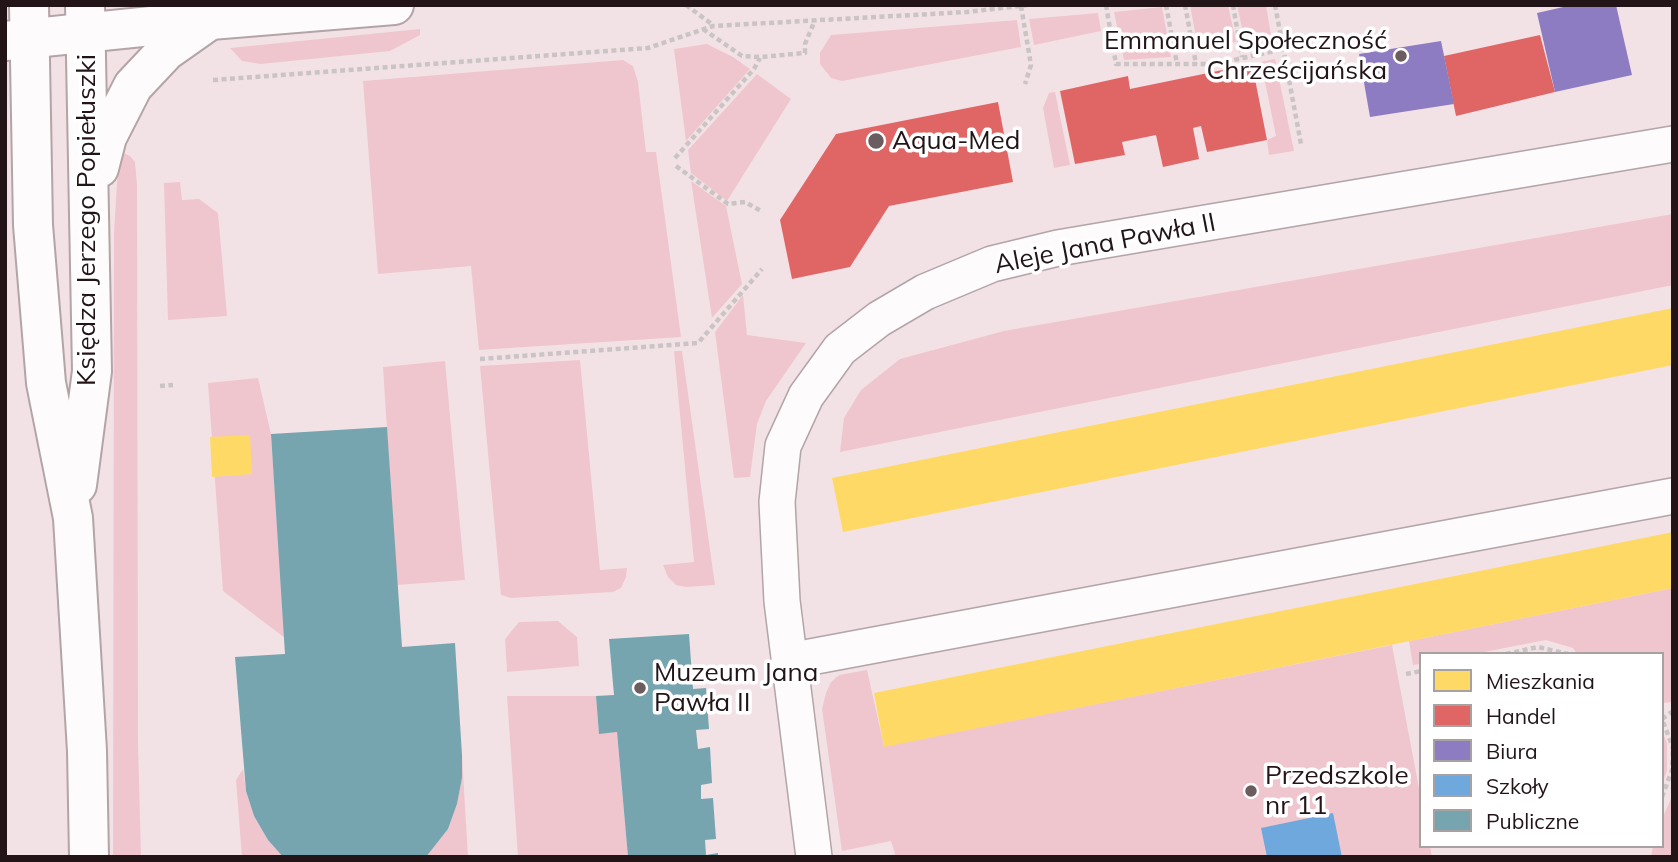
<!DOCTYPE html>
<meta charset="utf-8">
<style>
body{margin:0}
#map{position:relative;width:1678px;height:862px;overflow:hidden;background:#f3e2e5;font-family:Mulish,sans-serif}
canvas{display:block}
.frame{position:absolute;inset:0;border:7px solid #221417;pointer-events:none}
.legend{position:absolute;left:1419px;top:652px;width:245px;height:196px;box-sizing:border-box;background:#fff;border:2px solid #a7a1a2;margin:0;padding:9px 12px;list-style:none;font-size:21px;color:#221417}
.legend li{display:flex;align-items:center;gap:14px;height:35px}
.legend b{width:35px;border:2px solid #a7a1a2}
</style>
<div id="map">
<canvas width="1678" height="862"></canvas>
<div class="frame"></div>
<ul class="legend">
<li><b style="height:19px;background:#ffd966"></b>Mieszkania</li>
<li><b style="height:19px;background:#e06666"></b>Handel</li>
<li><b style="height:19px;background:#8e7cc3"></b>Biura</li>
<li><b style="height:19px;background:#6fa8dc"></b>Szkoły</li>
<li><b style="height:19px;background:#76a5af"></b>Publiczne</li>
</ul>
</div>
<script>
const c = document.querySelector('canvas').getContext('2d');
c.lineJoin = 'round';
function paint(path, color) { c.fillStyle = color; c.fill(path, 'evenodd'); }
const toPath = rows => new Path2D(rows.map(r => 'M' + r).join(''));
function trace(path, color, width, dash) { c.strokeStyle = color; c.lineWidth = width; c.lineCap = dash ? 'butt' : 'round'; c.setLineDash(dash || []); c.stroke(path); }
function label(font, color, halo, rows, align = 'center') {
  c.font = font + ' Mulish,sans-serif'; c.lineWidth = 7; c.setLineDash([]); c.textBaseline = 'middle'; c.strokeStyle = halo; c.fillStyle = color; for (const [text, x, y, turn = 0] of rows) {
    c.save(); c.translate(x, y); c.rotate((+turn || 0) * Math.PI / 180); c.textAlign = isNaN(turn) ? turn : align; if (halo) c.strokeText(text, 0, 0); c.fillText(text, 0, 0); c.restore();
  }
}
paint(toPath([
 [1190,5,1228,5,1236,42,1198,48],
 [1237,5,1266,5,1273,47,1260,49,1257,35,1244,37],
 [1162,7,1171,57,1124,60,1114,12],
 [1098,13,1101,31,1034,45,1029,19],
 [1017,20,1021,47,842,81,831,78,820,64,820,53,831,35],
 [420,29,420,35,390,51,261,64,242,61,230,48],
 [707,44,733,57,750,69,686,141,674,49],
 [1275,59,1294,151,1269,155,1267,140,1276,136,1261,62],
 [623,60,633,66,638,82,646,152,656,152,681,337,479,350,471,266,378,274,363,81],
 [757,74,791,99,727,201,691,173,688,150],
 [1055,92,1070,165,1054,168,1043,108,1049,93],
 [119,151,130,156,135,162,137,185,138,743,141,857,113,857,114,232],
 [691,181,726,206,742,284,712,318],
 [180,182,182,200,199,199,218,213,227,316,168,320,164,183],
 [1673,214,1673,285,840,452,844,418,861,390,900,359,1004,331],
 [743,295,747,335,806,343,766,401,757,424,750,477,734,478,715,332],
 [674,351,682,351,715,585,686,587,676,585,668,577,663,565,694,562],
 [580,360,600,570,627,568,626,577,621,588,613,592,511,598,501,595,480,366],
 [445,361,465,580,397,585,383,367],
 [258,378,271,434,285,638,223,591,208,383],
 [1673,588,1673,702,1662,703,1662,654,1577,654,1573,648,1546,640,1474,654,1421,654,1421,664,1413,665,1409,641],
 [558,621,577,637,579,666,507,672,505,639,519,622],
 [1392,645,1421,799,1421,846,1430,846,1432,857,896,857,891,841,842,851,822,709,826,693,831,682,839,675,867,670,884,746],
 [507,696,596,696,599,733,617,732,628,857,518,857],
 [1662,731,1667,743,1667,771,1662,784],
 [462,755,468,857,426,857,448,829,457,804,462,778],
 [243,769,246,791,254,816,268,840,283,857,242,857,236,780],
 [1673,794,1673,857,1651,857,1653,846,1662,846,1662,819]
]), '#f0c6ce');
paint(toPath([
 [1673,308,1673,365,843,532,832,478],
 [250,435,252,474,212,477,210,437],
 [1673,532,1673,588,884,747,874,693]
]), '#ffd966');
paint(toPath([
 [1540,35,1555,92,1456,116,1444,56],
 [1252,64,1267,140,1207,152,1201,126,1193,128,1199,159,1163,167,1156,135,1122,142,1125,155,1075,164,1060,91,1128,76,1130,89],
 [998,102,1013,182,889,206,850,267,792,279,780,220,836,134]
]), '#e06666');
paint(toPath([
 [1572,5,1616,5,1632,75,1555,92,1537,13],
 [1441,41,1454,104,1370,117,1359,54]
]), '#8e7cc3');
paint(toPath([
 [1333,813,1342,857,1267,857,1261,828]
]), '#6fa8dc');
paint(toPath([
 [387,427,402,647,455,643,462,755,462,778,457,804,448,829,426,857,283,857,268,840,254,816,246,791,235,657,285,654,271,434],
 [689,634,693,689,706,688,709,729,696,730,698,749,710,747,712,783,701,785,701,799,713,798,716,839,705,840,706,855,718,853,718,857,628,857,617,732,599,734,596,696,614,695,609,639]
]), '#76a5af');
const minor = toPath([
 [789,661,1673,496],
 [814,857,782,601,777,502,783,446,806,396,840,349,879,319,925,292,992,264,1058,248,1673,144]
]);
const tertiary = toPath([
 [29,5,33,225,46,383,73,518,87,751,89,857],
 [99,168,107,137,133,86,166,51,210,20],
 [77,485,92,371,85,5]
]);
const secondary = toPath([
 [5,41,210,20,394,5]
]);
trace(minor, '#b3a4a7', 38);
trace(tertiary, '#b3a4a7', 42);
trace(secondary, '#b3a4a7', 42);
trace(toPath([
 [686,5,713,25],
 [1106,5,1116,64,1215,64,1284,49],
 [1166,5,1177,64],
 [1185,5,1196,64],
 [1233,5,1242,57],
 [1275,5,1301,144],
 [1021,6,1031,65,1025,84],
 [703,29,742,56,761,57,805,53,805,44,815,20],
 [213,80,648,48,713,26,967,12,1028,5],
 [675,158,754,69,760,58],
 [676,166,728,204,745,202,761,211],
 [480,359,698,343,762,269],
 [160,386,173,385],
 [1506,654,1538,647,1568,654],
 [1406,674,1421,671],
 [1673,711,1662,719,1673,748],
 [1662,797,1672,770,1673,751]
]), '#cac4c5', 4.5, [5, 3.5]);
trace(minor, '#fdfbfb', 35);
trace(tertiary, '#fdfbfb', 38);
trace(secondary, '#fdfbfb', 38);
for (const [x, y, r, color] of [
 [1401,56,7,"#6b5c5f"],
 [876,141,9,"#6b5c5f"],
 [640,688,7,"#6b5c5f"],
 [1251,791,7,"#6b5c5f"]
]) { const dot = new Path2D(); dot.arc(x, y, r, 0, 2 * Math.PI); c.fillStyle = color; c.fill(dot); trace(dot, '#fff', 2.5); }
label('26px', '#221417', '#fff', [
 ["Emmanuel Społeczność",1387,41,"right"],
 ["Chrześcijańska",1387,71,"right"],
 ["Aqua-Med",892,141],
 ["Muzeum Jana",654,673],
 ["Pawła II",654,703],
 ["Przedszkole",1265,776],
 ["nr 11",1265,806]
], 'left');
label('26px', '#221417', '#fff', [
 ["Księdza Jerzego Popiełuszki",87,220,-90],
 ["Aleje Jana Pawła II",1105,244,-11]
]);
</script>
